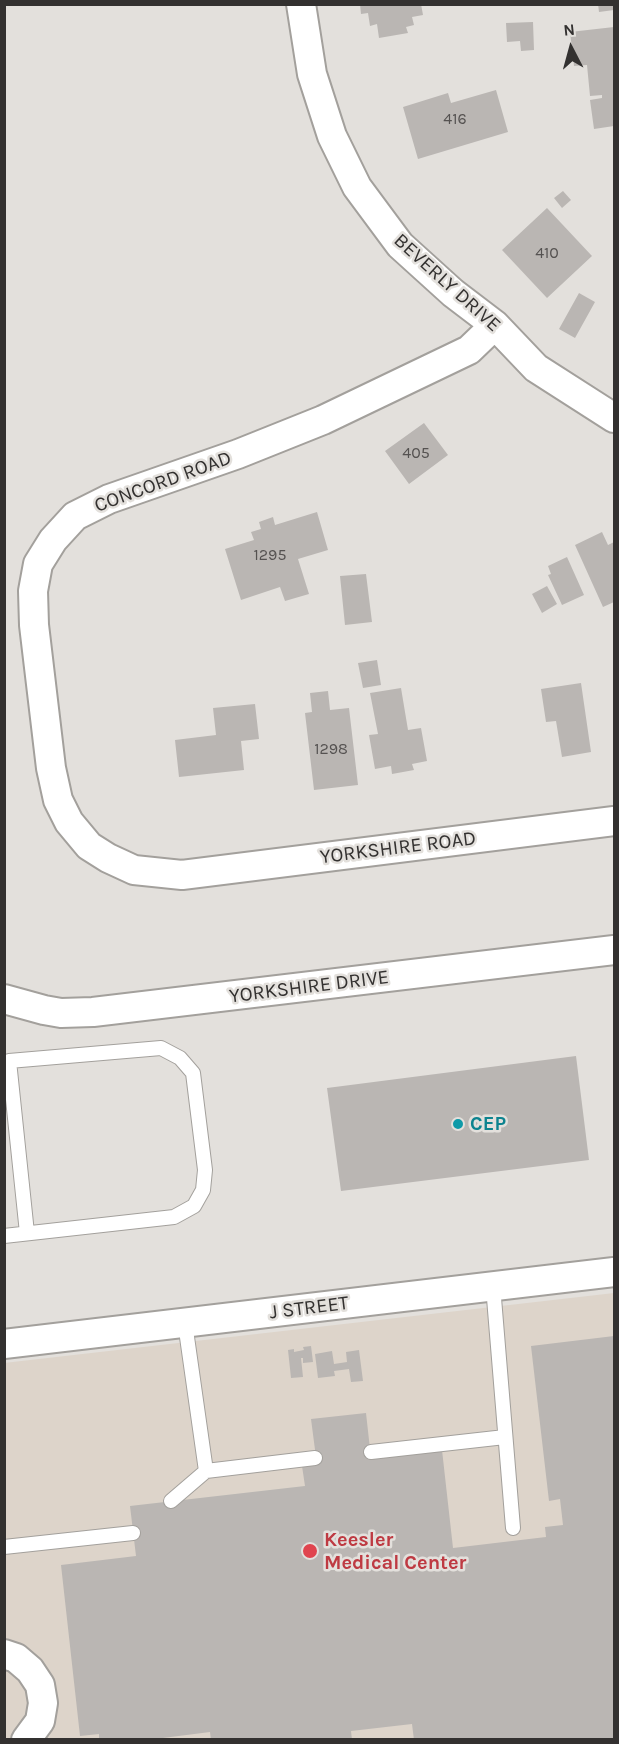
<!DOCTYPE html>
<style>
body{margin:0}
#map{position:relative;width:619px;height:1744px;overflow:hidden;background:#e3e0dc;font-family:Karla,sans-serif}
canvas{display:block}
.frame{position:absolute;inset:0;border:6px solid #333130;pointer-events:none}
.north{position:absolute;left:541px;top:18px;width:60px;height:60px;-webkit-text-stroke:4px #e3e0dc;paint-order:stroke;rotate:354deg;font-size:16px;font-weight:700;line-height:24px;text-align:center;color:#333130}
.north::after{content:'';display:block;margin:auto;width:21px;height:27px;background:#333130;clip-path:polygon(50% 0,100% 100%,50% 72%,0 100%)}
</style>
<div id="map">
<canvas width="619" height="1744"></canvas>
<div class="frame"></div>
<div class="north">N</div>
</div>
<script>
const c = document.querySelector('canvas').getContext('2d');
c.lineJoin = 'round';
function paint(path, color) { c.fillStyle = color; c.fill(path, 'evenodd'); }
const toPath = rows => new Path2D(rows.map(r => 'M' + r).join(''));
function trace(path, color, width, dash) { c.strokeStyle = color; c.lineWidth = width; c.lineCap = dash ? 'butt' : 'round'; c.setLineDash(dash || []); c.stroke(path); }
function label(font, color, halo, rows, align = 'center') {
  c.font = font + ' Karla,sans-serif'; c.lineWidth = 5; c.setLineDash([]); c.textBaseline = 'middle'; c.strokeStyle = halo; c.fillStyle = color; for (const [text, x, y, turn = 0] of rows) {
    c.save(); c.translate(x, y); c.rotate((+turn || 0) * Math.PI / 180); c.textAlign = isNaN(turn) ? turn : align; if (halo) c.strokeText(text, 0, 0); c.fillText(text, 0, 0); c.restore();
  }
}
paint(toPath([
 [614,1293,614,1739,5,1739,4,1363]
]), '#ddd4ca');
paint(toPath([
 [360,4,421,4,423,15,412,17,414,25,406,27,408,33,379,38,377,24,370,26,368,13,361,14],
 [598,4,614,4,614,10,599,12],
 [533,22,534,50,521,51,520,41,507,42,506,23],
 [614,27,614,126,594,129,590,100,602,98,602,95,590,96,587,65,574,66,570,32],
 [496,90,508,132,418,159,403,107,448,93,451,103],
 [563,191,571,200,562,208,554,198],
 [547,208,592,256,547,298,502,250],
 [579,293,595,302,575,338,559,329],
 [424,423,448,455,409,484,385,451],
 [317,512,328,550,298,559,309,594,285,601,280,587,241,600,225,549,254,540,251,532,261,529,259,522,273,517,275,525],
 [602,532,608,545,614,542,614,602,603,607,575,545],
 [567,557,584,595,562,605,548,575,551,574,548,566],
 [366,574,372,622,345,625,340,576],
 [547,586,557,604,542,613,532,594],
 [377,660,381,685,363,688,358,663],
 [581,683,591,752,562,757,556,721,546,722,541,689],
 [401,688,408,730,421,728,427,761,412,764,414,770,392,774,391,766,375,769,369,735,378,734,370,693],
 [328,691,330,710,349,708,358,785,314,790,305,713,312,712,310,693],
 [255,704,259,739,241,741,244,770,179,777,175,740,216,735,213,708],
 [576,1056,589,1160,341,1191,327,1088],
 [614,1336,614,1740,414,1740,412,1724,351,1731,352,1740,211,1740,210,1732,147,1740,99,1740,99,1734,80,1736,61,1565,136,1556,130,1506,305,1486,302,1466,317,1465,311,1419,366,1413,371,1458,442,1450,453,1548,546,1537,545,1527,563,1525,560,1499,549,1501,531,1346],
 [311,1346,313,1362,303,1363,303,1358,301,1358,303,1377,291,1378,288,1350,294,1349,294,1352,304,1350,303,1347],
 [359,1350,363,1381,351,1382,349,1369,334,1371,335,1376,318,1378,315,1354,332,1351,334,1364,347,1362,346,1352]
]), '#bab6b3');
const lane = toPath([
 [4,1236,174,1217,194,1206,203,1190,205,1170,193,1073,180,1058,161,1048,9,1061,27,1233],
 [493,1286,513,1528],
 [371,1452,505,1437],
 [206,1471,315,1458],
 [171,1501,206,1471,185,1323],
 [4,1547,133,1533]
]);
const street = toPath([
 [301,4,312,74,332,136,357,187,400,245,453,293,495,325,536,368,614,418],
 [495,325,469,350,323,420,238,454,109,499,75,516,53,540,38,564,33,591,34,625,51,768,58,800,69,822,89,846,108,858,134,870,182,875,614,821],
 [4,999,44,1010,61,1013,93,1012,614,950],
 [4,1344,614,1272],
 [4,1654,16,1658,30,1670,40,1685,43,1703,40,1721,26,1740]
]);
trace(lane, '#a3a09c', 16);
trace(street, '#a3a09c', 32);
trace(lane, '#fff', 14);
trace(street, '#fff', 28);
for (const [x, y, r, color] of [
 [458,1124,6,"#0f9aa8"],
 [310,1551,8,"#e0444e"]
]) { const dot = new Path2D(); dot.arc(x, y, r, 0, 2 * Math.PI); c.fillStyle = color; c.fill(dot); trace(dot, '#e3e0dc', 2); }
label('16px', '#555251', null, [
 ["416",455,119],
 ["410",547,253],
 ["405",416,453],
 ["1295",270,555],
 ["1298",331,749]
]);
label('20px', '#333130', '#e3e0dc', [
 ["BEVERLY DRIVE",447,283,42],
 ["CONCORD ROAD",163,482,-20],
 ["YORKSHIRE ROAD",398,848,-7],
 ["YORKSHIRE DRIVE",309,987,-7],
 ["J STREET",309,1308,-7]
]);
label('bold 20px', '#0d838f', '#e3e0dc', [
 ["CEP",470,1124]
], 'left');
label('bold 20px', '#be3a42', '#e3e0dc', [
 ["Keesler",324,1540],
 ["Medical Center",324,1563]
], 'left');
</script>
